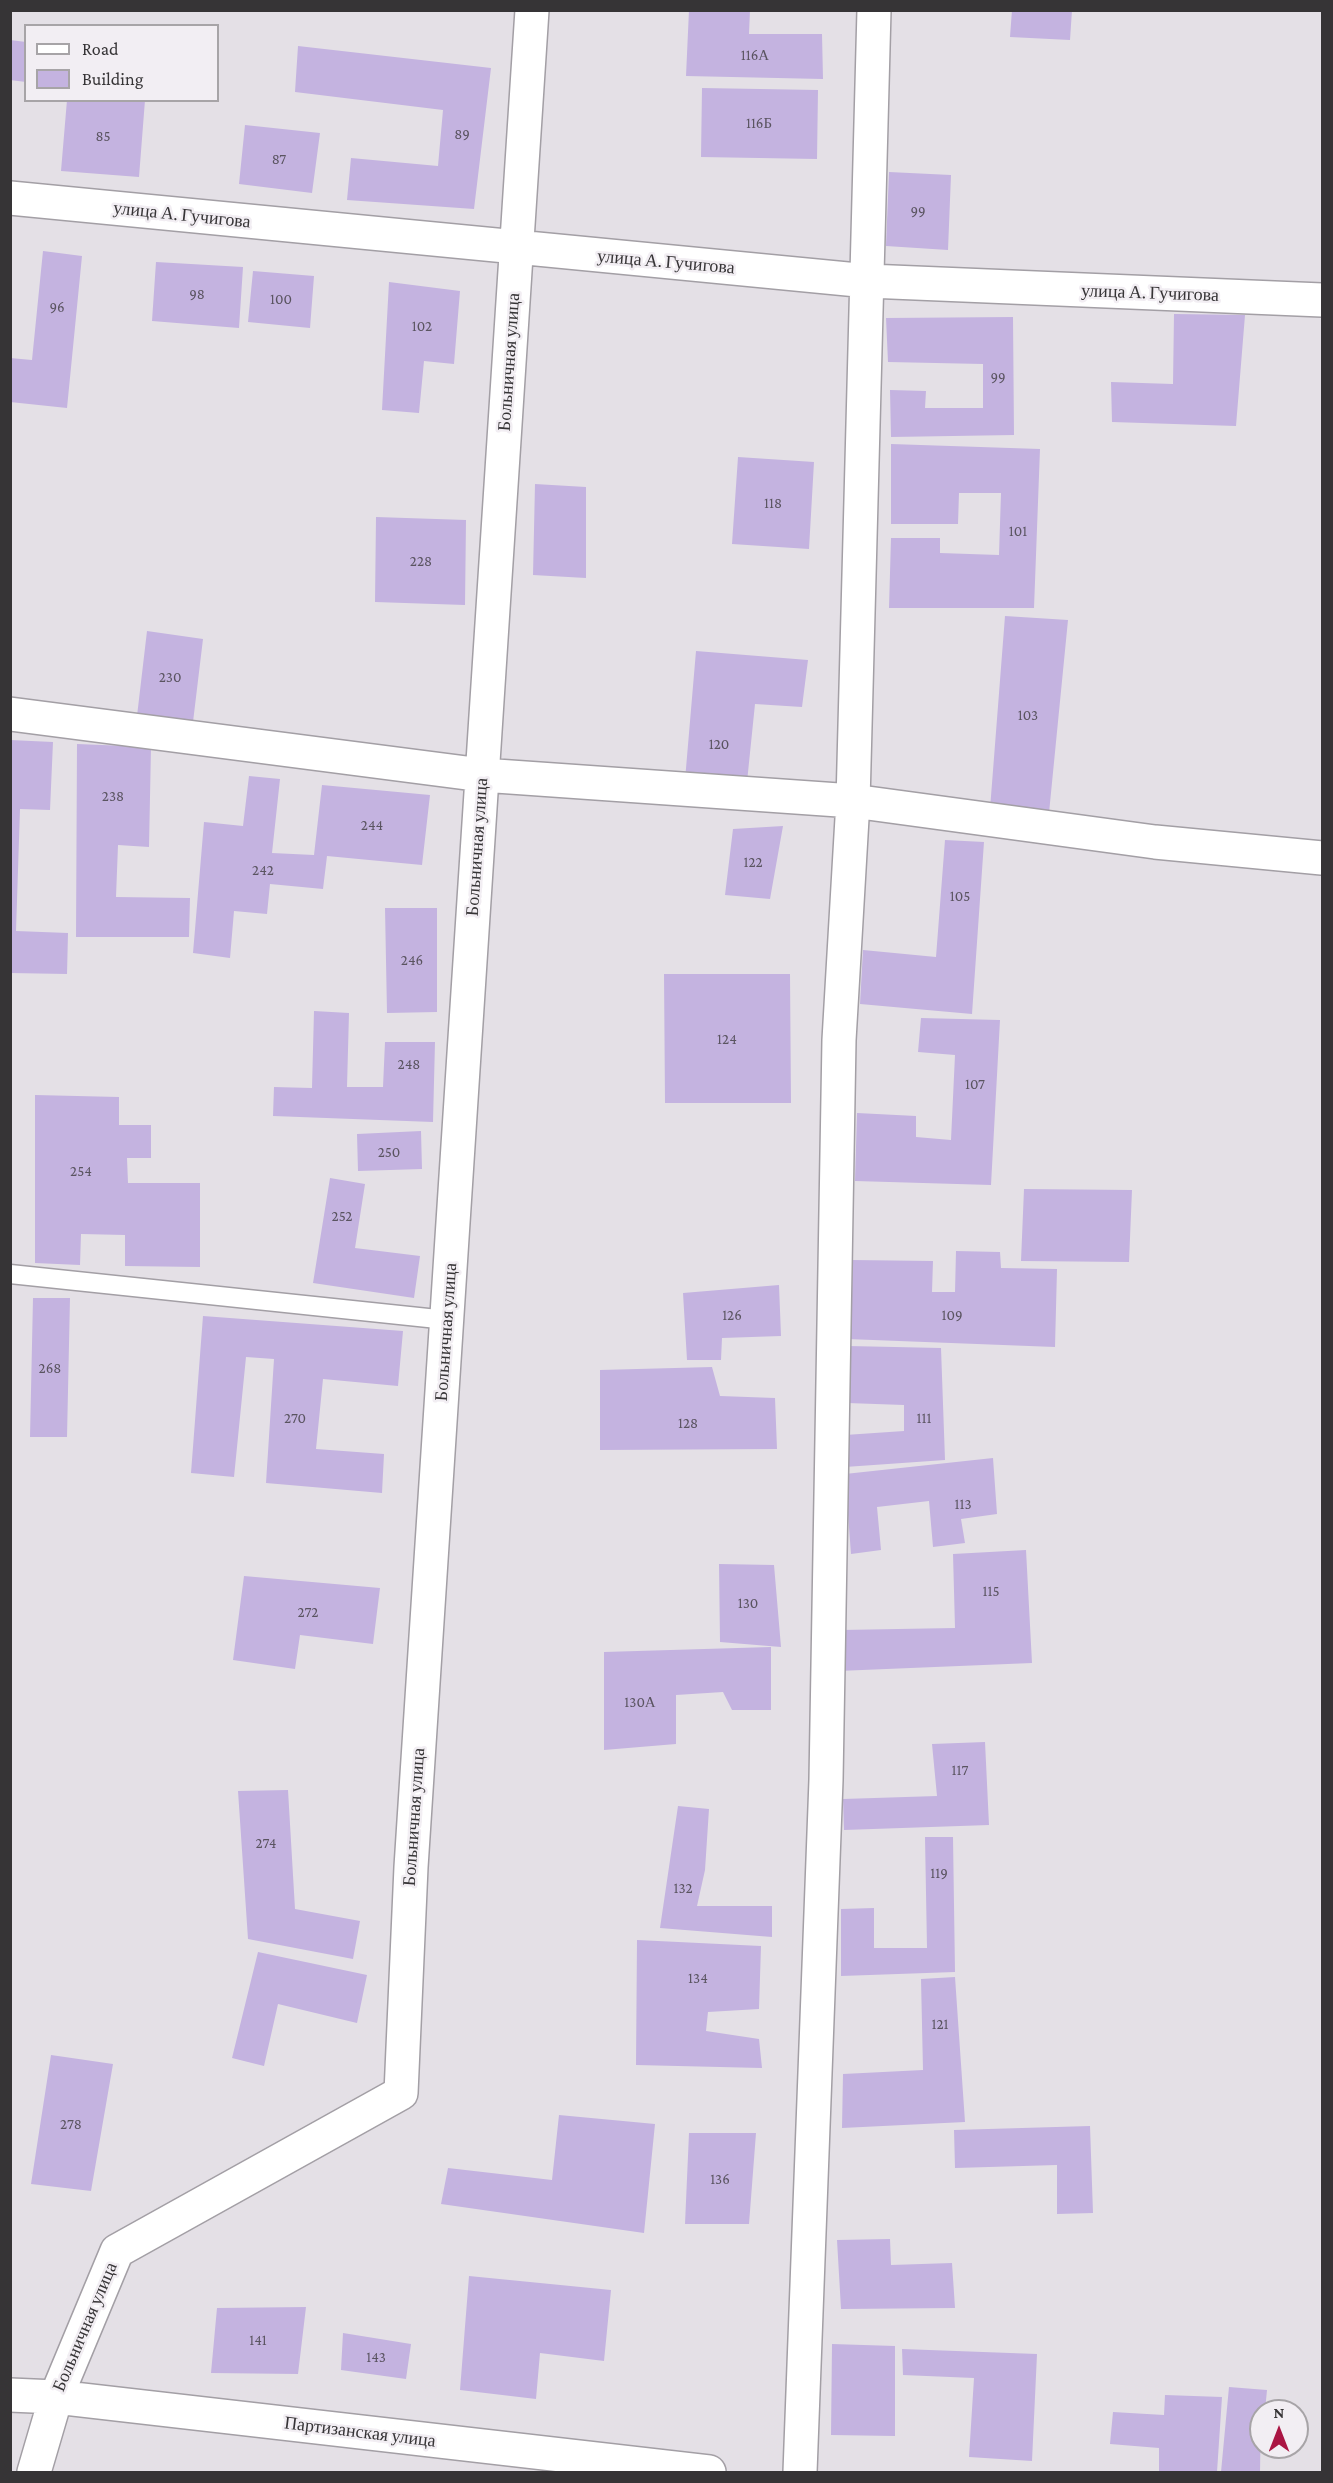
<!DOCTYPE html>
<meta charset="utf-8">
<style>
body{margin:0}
#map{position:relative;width:1333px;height:2483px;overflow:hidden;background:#e4e0e6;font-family:"Crimson Pro",serif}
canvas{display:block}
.frame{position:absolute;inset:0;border:12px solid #363436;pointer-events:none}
.legend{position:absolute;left:24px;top:24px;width:195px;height:78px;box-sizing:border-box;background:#f2eef3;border:2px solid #a7a4a7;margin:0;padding:8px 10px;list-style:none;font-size:18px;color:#363436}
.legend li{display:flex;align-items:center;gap:12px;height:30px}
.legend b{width:30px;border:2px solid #a7a4a7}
.north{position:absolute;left:1249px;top:2399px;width:60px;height:60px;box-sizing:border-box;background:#f2eef3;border:2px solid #a7a4a7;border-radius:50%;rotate:0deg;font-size:16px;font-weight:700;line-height:24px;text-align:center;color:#363436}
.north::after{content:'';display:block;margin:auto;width:21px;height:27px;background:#aa1543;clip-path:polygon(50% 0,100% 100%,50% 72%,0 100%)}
</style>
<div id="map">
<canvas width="1333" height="2483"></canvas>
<div class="frame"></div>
<ul class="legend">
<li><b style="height:8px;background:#fff"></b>Road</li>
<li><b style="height:16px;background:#c4b3e0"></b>Building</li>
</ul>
<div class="north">N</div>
</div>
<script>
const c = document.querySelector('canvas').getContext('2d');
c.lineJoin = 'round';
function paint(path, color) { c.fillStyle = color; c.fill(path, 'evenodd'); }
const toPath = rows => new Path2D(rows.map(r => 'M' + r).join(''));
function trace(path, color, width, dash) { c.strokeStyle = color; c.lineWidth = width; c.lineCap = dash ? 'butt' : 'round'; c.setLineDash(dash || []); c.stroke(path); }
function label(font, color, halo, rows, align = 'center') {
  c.font = font + ' "Crimson Pro",serif'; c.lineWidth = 5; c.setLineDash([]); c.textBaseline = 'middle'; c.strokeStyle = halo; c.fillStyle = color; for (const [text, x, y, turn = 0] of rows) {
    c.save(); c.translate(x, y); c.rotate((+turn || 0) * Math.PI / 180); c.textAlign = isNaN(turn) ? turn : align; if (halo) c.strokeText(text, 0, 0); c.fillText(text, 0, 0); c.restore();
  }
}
paint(toPath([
 [689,10,750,10,749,34,822,34,823,79,686,76],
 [1012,10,1072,10,1070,40,1010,37],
 [10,40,26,42,26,82,10,80],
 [298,46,491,68,474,209,347,200,351,158,438,166,443,110,295,92],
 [702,88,818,90,817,159,701,157],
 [67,100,145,100,139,177,61,171],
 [245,125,320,133,312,193,239,184],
 [889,172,951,175,948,250,886,246],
 [43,251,82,256,67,408,10,402,10,358,32,360],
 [156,262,243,267,239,328,152,321],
 [253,271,314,276,310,328,248,322],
 [389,282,460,291,454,364,424,361,419,413,382,410],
 [1174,314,1245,315,1236,426,1112,422,1111,382,1173,384],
 [1013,317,1014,435,891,437,890,390,926,391,925,408,983,408,983,364,888,362,886,318],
 [891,444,1040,449,1034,608,889,608,891,538,940,538,940,553,999,555,1001,493,959,493,958,524,891,524],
 [738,457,814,462,809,549,732,544],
 [535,484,586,487,586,578,533,575],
 [376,517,466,520,465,605,375,602],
 [1005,616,1068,620,1049,813,990,809],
 [147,631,203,639,193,722,137,716],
 [696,651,808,660,802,707,755,704,747,782,685,780],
 [10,740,53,742,50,810,20,809,16,931,68,933,67,974,10,973],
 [77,744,151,747,149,847,118,845,116,897,190,898,189,937,76,937],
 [249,776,280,779,272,853,314,855,322,785,430,795,422,865,327,856,323,889,270,884,267,914,234,911,230,958,193,953,204,822,243,826],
 [783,826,770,899,725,895,733,829],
 [945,840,984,842,972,1014,860,1004,863,950,936,957],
 [385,908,437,908,437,1012,387,1013],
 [664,974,790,974,791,1103,665,1103],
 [314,1011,349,1013,347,1087,383,1087,385,1042,435,1042,433,1122,273,1116,274,1087,312,1088],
 [921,1018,1000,1020,991,1185,855,1181,857,1113,916,1116,916,1137,951,1140,955,1055,918,1052],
 [35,1095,119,1097,119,1125,151,1125,151,1158,127,1158,128,1183,200,1183,200,1267,125,1266,125,1235,81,1234,80,1265,35,1263],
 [421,1131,422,1169,358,1171,357,1134],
 [330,1178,365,1184,355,1248,420,1256,414,1298,313,1283],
 [1024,1189,1132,1190,1129,1262,1021,1261],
 [956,1251,1000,1252,1001,1268,1057,1269,1055,1347,847,1339,851,1260,933,1261,932,1292,955,1292],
 [779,1285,781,1336,722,1338,721,1360,687,1360,683,1293],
 [33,1298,70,1298,67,1437,30,1437],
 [203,1316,403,1331,398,1386,323,1379,316,1449,384,1454,382,1493,266,1483,274,1359,246,1357,234,1477,191,1473],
 [848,1346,941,1348,945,1460,845,1467,845,1435,904,1431,904,1405,847,1403],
 [712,1367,720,1396,775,1398,777,1449,600,1450,600,1370],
 [993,1458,997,1514,961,1519,965,1543,933,1547,929,1501,877,1507,881,1550,851,1554,845,1474],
 [1026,1550,1032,1663,838,1671,841,1630,955,1628,953,1554],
 [719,1564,774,1565,781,1647,720,1642],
 [244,1576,380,1588,373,1644,300,1635,295,1669,233,1660],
 [771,1647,771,1710,732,1710,723,1692,676,1695,676,1744,604,1750,604,1652],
 [985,1742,989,1825,844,1830,843,1799,937,1796,932,1744],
 [288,1790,295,1909,360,1921,353,1959,248,1939,238,1791],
 [678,1806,709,1809,705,1870,697,1906,772,1906,772,1937,660,1928],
 [925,1837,953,1837,955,1972,841,1976,841,1909,874,1908,874,1948,927,1948],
 [637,1940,761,1946,759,2009,708,2012,706,2031,759,2039,762,2068,636,2065],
 [258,1952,367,1975,357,2023,278,2004,264,2066,232,2058],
 [955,1977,965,2122,842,2128,843,2074,923,2070,921,1979],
 [51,2055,113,2064,91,2191,31,2184],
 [559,2115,655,2124,644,2233,441,2204,448,2168,552,2180],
 [1090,2126,1093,2213,1057,2214,1057,2165,955,2168,954,2130],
 [689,2133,756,2133,749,2224,685,2224],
 [890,2239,891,2265,952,2263,955,2308,841,2309,837,2240],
 [469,2276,611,2290,604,2361,540,2353,536,2399,460,2390],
 [306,2307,298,2374,211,2373,217,2308],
 [343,2333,411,2344,406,2379,341,2370],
 [832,2344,895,2346,895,2436,831,2435],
 [902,2349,1037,2354,1032,2461,969,2457,974,2378,903,2375],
 [1229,2387,1267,2390,1265,2411,1261,2411,1260,2472,1221,2472],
 [1165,2395,1222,2397,1217,2472,1159,2472,1159,2448,1110,2444,1113,2412,1164,2415]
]), '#c4b3e0');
const lane = toPath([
 [10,1274,447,1320]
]);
const street = toPath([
 [10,198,868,281,1322,300],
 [10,714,482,775,853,801,1155,842,1322,858],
 [10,2395,56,2397,709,2472],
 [34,2472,56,2397,117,2251,401,2093,411,1867,532,10],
 [800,2472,826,1780,839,1040,853,801,874,10]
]);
trace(lane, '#a39fa5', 21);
trace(street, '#a39fa5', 36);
trace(lane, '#fff', 18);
trace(street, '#fff', 33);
label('15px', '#5a5460', null, [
 ["116А",755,55],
 ["116Б",759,123],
 ["89",462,134],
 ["85",103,136],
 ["87",279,159],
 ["99",918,211],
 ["98",197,294],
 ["100",281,299],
 ["96",57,307],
 ["102",422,326],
 ["99",998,377],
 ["118",773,503],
 ["101",1018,531],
 ["228",421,561],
 ["230",170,677],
 ["103",1028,715],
 ["120",719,744],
 ["238",113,796],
 ["244",372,825],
 ["122",753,862],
 ["242",263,870],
 ["105",960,896],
 ["246",412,960],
 ["124",727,1039],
 ["248",409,1064],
 ["107",975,1084],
 ["250",389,1152],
 ["254",81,1171],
 ["252",342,1216],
 ["126",732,1315],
 ["109",952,1315],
 ["268",50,1368],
 ["270",295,1418],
 ["111",924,1418],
 ["128",688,1423],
 ["113",963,1504],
 ["115",991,1591],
 ["130",748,1603],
 ["272",308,1612],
 ["130А",640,1702],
 ["117",960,1770],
 ["274",266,1843],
 ["119",939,1873],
 ["132",683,1888],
 ["134",698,1978],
 ["121",940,2024],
 ["278",71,2124],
 ["136",720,2179],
 ["141",258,2340],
 ["143",376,2357]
]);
label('18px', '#363436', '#f2eef3', [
 ["улица А. Гучигова",182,215,6],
 ["улица А. Гучигова",666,262,5],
 ["улица А. Гучигова",1150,293,2],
 ["Больничная улица",509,362,-86],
 ["Больничная улица",477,847,-86],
 ["Больничная улица",446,1332,-86],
 ["Больничная улица",414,1817,-86],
 ["Больничная улица",85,2327,-67],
 ["Партизанская улица",360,2432,7]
]);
</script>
